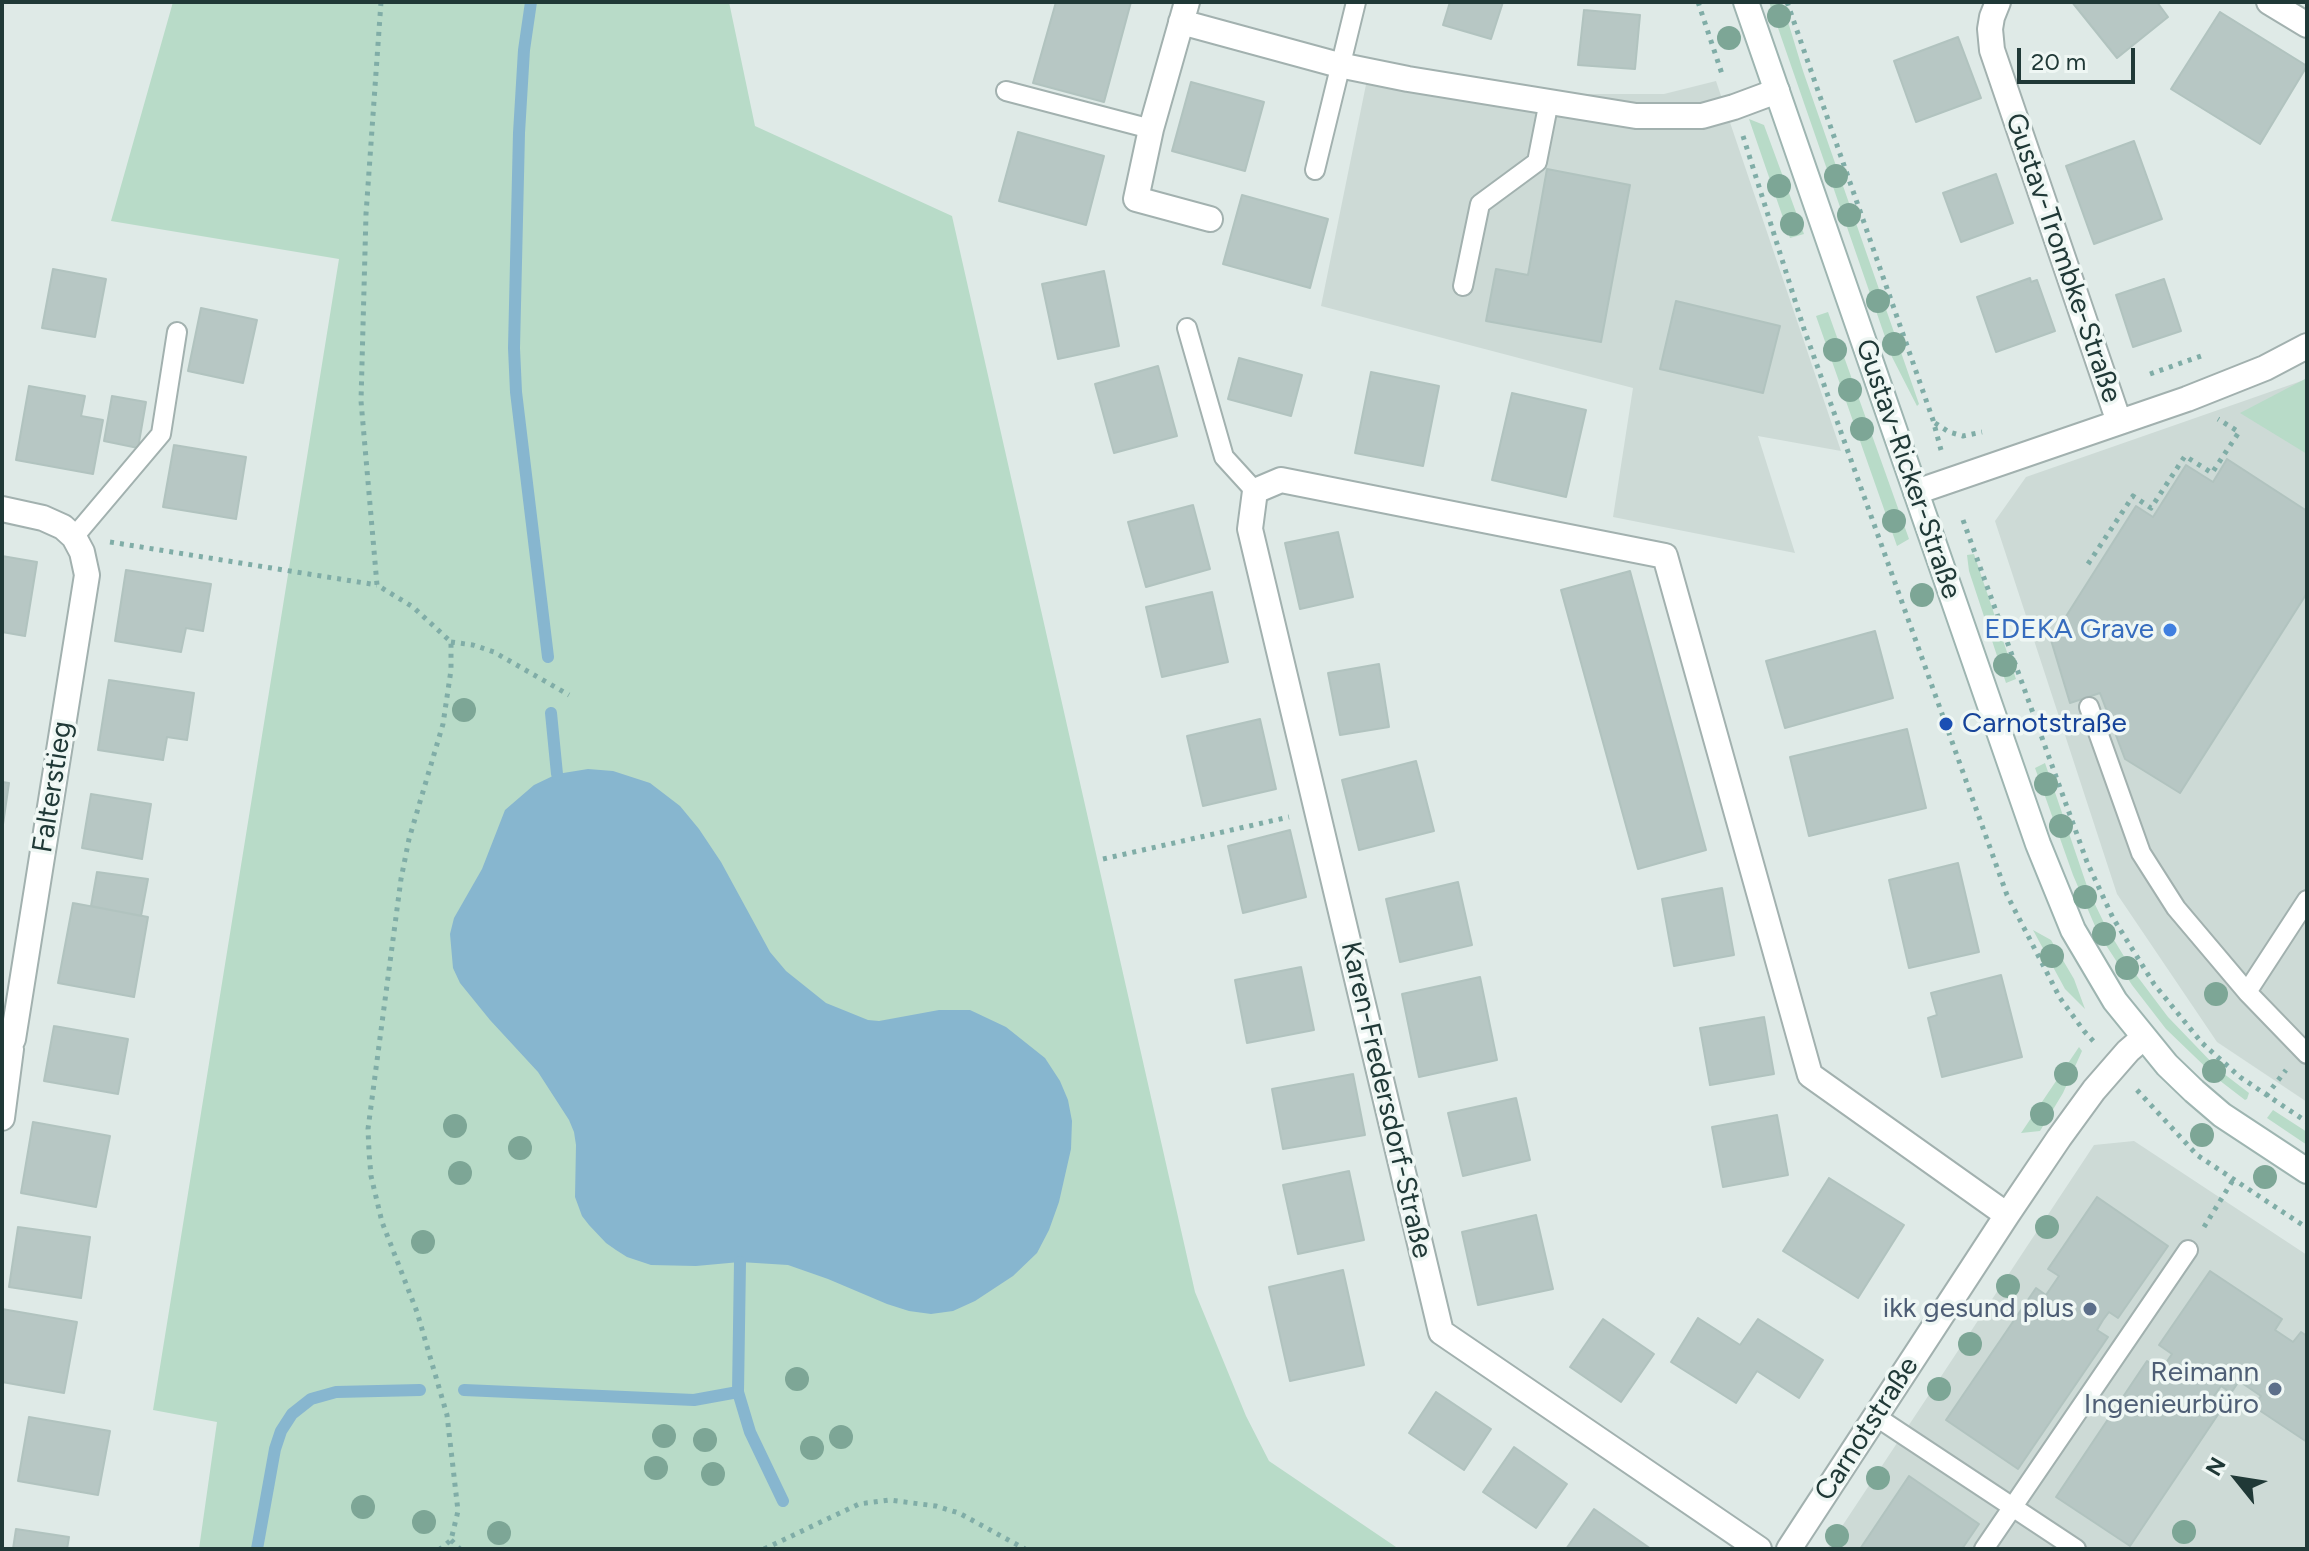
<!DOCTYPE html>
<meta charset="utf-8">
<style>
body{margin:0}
#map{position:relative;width:2309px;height:1551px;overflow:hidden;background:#dfeae7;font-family:Figtree,sans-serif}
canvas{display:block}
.frame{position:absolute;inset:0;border:4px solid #203937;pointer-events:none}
.north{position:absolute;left:2197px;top:1439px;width:80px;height:80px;-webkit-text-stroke:6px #eff7f4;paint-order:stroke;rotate:300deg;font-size:22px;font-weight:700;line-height:32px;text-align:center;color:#203937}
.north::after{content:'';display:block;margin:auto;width:28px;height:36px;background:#203937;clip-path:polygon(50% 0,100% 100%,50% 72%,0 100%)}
.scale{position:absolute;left:2017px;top:48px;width:118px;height:36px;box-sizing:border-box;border:4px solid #203937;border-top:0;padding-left:10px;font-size:24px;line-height:28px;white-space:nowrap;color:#203937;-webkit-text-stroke:6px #eff7f4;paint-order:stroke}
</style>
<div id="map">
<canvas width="2309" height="1551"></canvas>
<div class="frame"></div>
<div class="north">N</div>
<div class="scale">20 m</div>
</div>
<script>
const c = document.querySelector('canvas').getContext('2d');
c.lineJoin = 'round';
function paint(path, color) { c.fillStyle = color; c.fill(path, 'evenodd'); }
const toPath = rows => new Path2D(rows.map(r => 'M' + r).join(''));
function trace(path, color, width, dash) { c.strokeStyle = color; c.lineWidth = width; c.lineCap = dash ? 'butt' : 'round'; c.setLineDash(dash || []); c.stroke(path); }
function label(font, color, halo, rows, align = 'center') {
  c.font = font + ' Figtree,sans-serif'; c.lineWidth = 7; c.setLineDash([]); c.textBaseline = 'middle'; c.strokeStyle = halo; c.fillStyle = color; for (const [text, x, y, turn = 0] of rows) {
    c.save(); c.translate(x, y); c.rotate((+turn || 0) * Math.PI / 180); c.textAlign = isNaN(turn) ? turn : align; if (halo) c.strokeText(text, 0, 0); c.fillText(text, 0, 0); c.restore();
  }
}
paint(toPath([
 [1371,60,1581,94,1664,94,1716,81,1841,451,1758,436,1795,553,1613,517,1633,388,1321,306],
 [2307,379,2307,1102,2217,1042,2117,894,1995,521,2026,477],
 [2134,1141,2307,1255,2307,1549,1827,1549,2094,1145]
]), '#cddad6');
paint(toPath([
 [173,2,729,2,755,126,952,216,1195,1292,1246,1416,1269,1461,1399,1549,199,1549,217,1422,153,1410,339,259,111,221],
 [1769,2,1782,2,1803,71,1919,404,1917,406,1892,357],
 [1749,119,1764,125,1804,234,1790,238],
 [1828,312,1909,539,1897,546,1816,316],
 [2307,378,2307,454,2240,413],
 [1974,554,2016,679,2006,683,1969,571,1967,555],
 [2045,763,2089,892,2105,925,2131,968,2168,1017,2219,1070,2249,1093,2247,1099,2245,1100,2219,1080,2166,1029,2132,985,2098,933,2073,875,2035,768],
 [2033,930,2051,940,2074,979,2085,1009,2065,989],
 [2079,1047,2082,1051,2063,1093,2040,1131,2021,1133],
 [2273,1110,2307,1132,2307,1145,2267,1118]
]), '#b8dbc8');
paint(toPath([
 [588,769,613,771,650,783,680,806,699,829,721,862,770,952,786,971,826,1003,868,1020,879,1021,939,1010,970,1010,1006,1027,1045,1058,1060,1081,1068,1100,1072,1121,1071,1149,1059,1202,1049,1230,1037,1253,1013,1276,975,1301,953,1311,931,1314,909,1311,887,1304,828,1279,788,1265,740,1262,696,1266,651,1265,627,1257,616,1250,606,1243,589,1225,582,1216,575,1197,576,1145,574,1132,569,1120,538,1072,490,1020,460,983,453,968,450,934,454,918,482,869,505,810,534,785,557,774]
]), '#87b6cf');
trace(toPath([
 [531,2,524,50,519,133,514,348,516,392,548,657],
 [551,713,557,774],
 [740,1262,738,1392,750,1432,783,1501],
 [464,1390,694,1400,738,1392],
 [257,1549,275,1449,281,1431,292,1414,311,1399,336,1392,420,1390]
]), '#87b6cf', 12);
const building = toPath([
 [1056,2,1131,2,1104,102,1033,83,1056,2],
 [1450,2,1503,2,1491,39,1443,25,1450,2],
 [2072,2,2157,2,2168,17,2117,58,2072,2],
 [1584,10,1640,15,1635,69,1578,65,1584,10],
 [2220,12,2307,66,2260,144,2171,89,2220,12],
 [1958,37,1981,98,1916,122,1894,61,1958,37],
 [1191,82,1264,102,1245,171,1172,151,1191,82],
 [1018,132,1104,156,1086,225,999,201,1018,132],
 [2134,141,2162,219,2094,244,2066,166,2134,141],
 [1547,169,1630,185,1601,342,1486,321,1496,269,1528,275,1547,169],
 [1996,174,2013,223,1961,242,1943,193,1996,174],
 [1242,195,1328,219,1310,288,1223,264,1242,195],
 [53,269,106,279,95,337,42,328,53,269],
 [1104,271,1119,346,1058,359,1042,284,1104,271],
 [2030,278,2031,282,2037,280,2055,331,1996,352,1977,297,2030,278],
 [2164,279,2181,331,2133,347,2116,295,2164,279],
 [1676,301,1780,326,1763,393,1660,369,1676,301],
 [201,308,257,320,243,383,188,371,201,308],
 [1239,358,1302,375,1291,416,1228,399,1239,358],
 [1158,366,1177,436,1114,453,1095,384,1158,366],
 [1371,372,1439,386,1423,466,1355,453,1371,372],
 [29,386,85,396,81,416,103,420,93,474,16,460,29,386],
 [1512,393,1586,410,1566,497,1492,480,1512,393],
 [112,396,146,402,138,448,104,441,112,396],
 [174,445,246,457,236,519,163,507,174,445],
 [2227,459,2307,511,2307,593,2180,793,2125,759,2100,693,2070,703,2051,640,2136,506,2153,517,2186,465,2213,482,2227,459],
 [1193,505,1210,569,1146,587,1128,522,1193,505],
 [1338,532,1353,597,1300,609,1285,543,1338,532],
 [2,556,37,562,25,636,2,632,2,556],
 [126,570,211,584,203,631,186,628,181,652,115,641,126,570],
 [1630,571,1706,850,1638,869,1561,590,1630,571],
 [1212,592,1228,662,1162,677,1146,607,1212,592],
 [1875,631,1893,698,1785,728,1766,661,1875,631],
 [1379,664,1389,727,1340,735,1328,673,1379,664],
 [109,680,194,693,187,740,167,737,163,760,98,750,109,680],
 [1260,719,1276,789,1203,806,1187,736,1260,719],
 [1907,729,1926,808,1809,836,1790,757,1907,729],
 [1416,761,1434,831,1359,850,1342,780,1416,761],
 [2,782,9,783,2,831,2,782],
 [91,794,151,804,142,859,82,848,91,794],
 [1290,830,1306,897,1243,913,1228,846,1290,830],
 [1958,863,1979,952,1909,968,1889,880,1958,863],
 [97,872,148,879,141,916,91,906,97,872],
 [1458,882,1472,945,1400,962,1386,899,1458,882],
 [1722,888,1734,955,1674,966,1662,899,1722,888],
 [73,903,148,917,134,997,58,983,73,903],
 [1301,967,1314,1030,1247,1043,1235,980,1301,967],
 [2001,975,2022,1057,1942,1077,1928,1018,1937,1015,1931,993,2001,975],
 [1480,977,1497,1060,1419,1077,1402,994,1480,977],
 [1764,1017,1774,1074,1710,1085,1700,1028,1764,1017],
 [54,1026,128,1039,118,1094,44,1081,54,1026],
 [1353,1074,1365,1135,1283,1149,1272,1089,1353,1074],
 [1516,1098,1530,1160,1463,1176,1448,1113,1516,1098],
 [1777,1115,1788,1175,1723,1187,1712,1127,1777,1115],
 [33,1122,110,1136,96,1207,21,1193,33,1122],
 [1349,1171,1364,1240,1298,1254,1283,1185,1349,1171],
 [1829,1178,1904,1225,1858,1298,1783,1251,1829,1178],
 [2097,1197,2168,1246,2118,1318,2109,1312,2103,1320,2097,1330,2108,1337,2018,1469,1946,1420,2036,1288,2046,1295,2059,1276,2048,1269,2097,1197],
 [1536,1215,1553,1289,1478,1305,1462,1232,1536,1215],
 [18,1227,90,1237,81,1298,9,1287,18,1227],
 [1343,1270,1364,1365,1290,1381,1269,1287,1343,1270],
 [2210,1271,2282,1319,2275,1330,2293,1342,2301,1332,2307,1336,2307,1442,2253,1406,2261,1396,2239,1381,2231,1393,2221,1386,2210,1402,2221,1410,2130,1546,2056,1497,2147,1361,2161,1370,2172,1354,2159,1345,2210,1271],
 [2,1309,77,1322,64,1393,2,1382,2,1309],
 [1698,1318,1740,1345,1758,1319,1823,1360,1799,1398,1757,1371,1736,1403,1671,1362,1698,1318],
 [1603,1319,1654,1354,1621,1402,1570,1367,1603,1319],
 [1436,1392,1491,1429,1464,1470,1409,1433,1436,1392],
 [29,1417,110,1431,98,1495,18,1481,29,1417],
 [1514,1447,1567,1484,1536,1528,1483,1492,1514,1447],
 [1909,1476,1979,1524,1962,1549,1860,1549,1909,1476],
 [1594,1509,1651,1549,1566,1549,1594,1509],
 [16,1529,69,1537,67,1549,13,1549,16,1529]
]);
paint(building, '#b7c7c4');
trace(building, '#b1c3bf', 2);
const lane = toPath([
 [1006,91,1151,129],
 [1315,170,1356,2],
 [1463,286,1480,204,1537,162,1549,101],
 [1187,328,1224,457,1255,491],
 [74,537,161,434,177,332],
 [2089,707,2141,853,2176,908,2247,992,2307,1054],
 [2247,992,2307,900],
 [1875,1416,2076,1549],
 [1984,1549,2188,1250]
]);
const street = toPath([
 [1187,2,1151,129,1136,199,1210,219],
 [1998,2,1992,17,1990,29,1992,50,2119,422],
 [2269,2,2307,25],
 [1181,22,1339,65,1408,79,1636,116,1702,116,1734,107,1777,91],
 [1916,492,2187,399,2265,368,2307,346],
 [2,509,43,518,63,527,74,537,82,552,87,575,13,1039,2,1063],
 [2,1118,11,1049],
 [1759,1549,1441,1332,1250,529,1255,491,1281,480,1665,556,1810,1075,2007,1215],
 [1789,1549,2007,1215,2059,1138,2094,1090,2128,1051,2143,1038]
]);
const secondary = toPath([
 [1746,2,2038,844,2073,930,2115,1001,2167,1065,2194,1091,2222,1115,2307,1171]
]);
trace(lane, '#a2b1af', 22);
trace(street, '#a2b1af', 28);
trace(secondary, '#9eb5b1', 28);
trace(toPath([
 [381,2,366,214,361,401,377,585,413,607,451,642,451,670,443,724,409,839,401,879,368,1129,369,1152,371,1176,382,1222,417,1312,447,1415,458,1511,451,1540,440,1549],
 [1698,2,1723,77],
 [1787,2,1933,420,1941,450],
 [1743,136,1804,329,2007,895,2060,998,2084,1031,2096,1044],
 [2150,374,2201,356],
 [1935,423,1949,432,1963,436,1982,432],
 [1963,520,2087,862,2113,918,2154,984,2202,1043,2240,1077,2307,1122],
 [110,542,377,585],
 [2088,564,2133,496,2151,508,2185,456,2212,473,2239,432,2218,419],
 [451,642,473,645,494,652,569,695],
 [1103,859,1289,817],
 [2137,1090,2197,1155,2307,1228],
 [2266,1096,2286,1070],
 [2204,1227,2233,1180],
 [451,1540,460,1549],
 [764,1549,859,1504,889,1500,936,1506,959,1513,1025,1549]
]), '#80ada7', 5, [4, 6]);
trace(lane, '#fff', 18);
trace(street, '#fff', 24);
trace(secondary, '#fff', 24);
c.fillStyle = '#7da696';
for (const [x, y] of [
 [1779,16],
 [1729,38],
 [1836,176],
 [1779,186],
 [1849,215],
 [1792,224],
 [1878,301],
 [1894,344],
 [1835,350],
 [1850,390],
 [1862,429],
 [1894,521],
 [1922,595],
 [2005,665],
 [464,710],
 [2046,784],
 [2061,826],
 [2085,897],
 [2104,934],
 [2052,956],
 [2127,968],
 [2216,994],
 [2214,1071],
 [2066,1074],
 [2042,1114],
 [455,1126],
 [2202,1135],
 [520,1148],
 [460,1173],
 [2265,1177],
 [2047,1227],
 [423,1242],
 [2008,1286],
 [1970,1344],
 [797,1379],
 [1939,1389],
 [664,1436],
 [841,1437],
 [705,1440],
 [812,1448],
 [656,1468],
 [713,1474],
 [1878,1478],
 [363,1507],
 [424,1522],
 [2184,1532],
 [499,1533],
 [1837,1536]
]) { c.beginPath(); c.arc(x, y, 12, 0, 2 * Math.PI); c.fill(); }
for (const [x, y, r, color] of [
 [2170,630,8,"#3f7fe0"],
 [1946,724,8,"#1a4fb4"],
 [2090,1309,8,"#5c6f8a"],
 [2275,1389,8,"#5c6f8a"]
]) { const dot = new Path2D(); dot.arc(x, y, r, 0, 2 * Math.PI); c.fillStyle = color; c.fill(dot); trace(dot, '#eff7f4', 3); }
label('28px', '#203937', '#eff7f4', [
 ["Gustav-Trombke-Straße",2063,258,71],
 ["Gustav-Ricker-Straße",1908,469,71],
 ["Falterstieg",53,787,-81],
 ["Karen-Fredersdorf-Straße",1386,1100,77],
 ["Carnotstraße",1867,1429,-57]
]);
label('28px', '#366cbe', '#eff7f4', [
 ["EDEKA Grave",2154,630]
], 'right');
label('28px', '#164399', '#eff7f4', [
 ["Carnotstraße",1962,724]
], 'left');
label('28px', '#4e5e75', '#eff7f4', [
 ["ikk gesund plus",2074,1309],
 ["Reimann",2259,1373],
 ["Ingenieurbüro",2259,1405]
], 'right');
</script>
